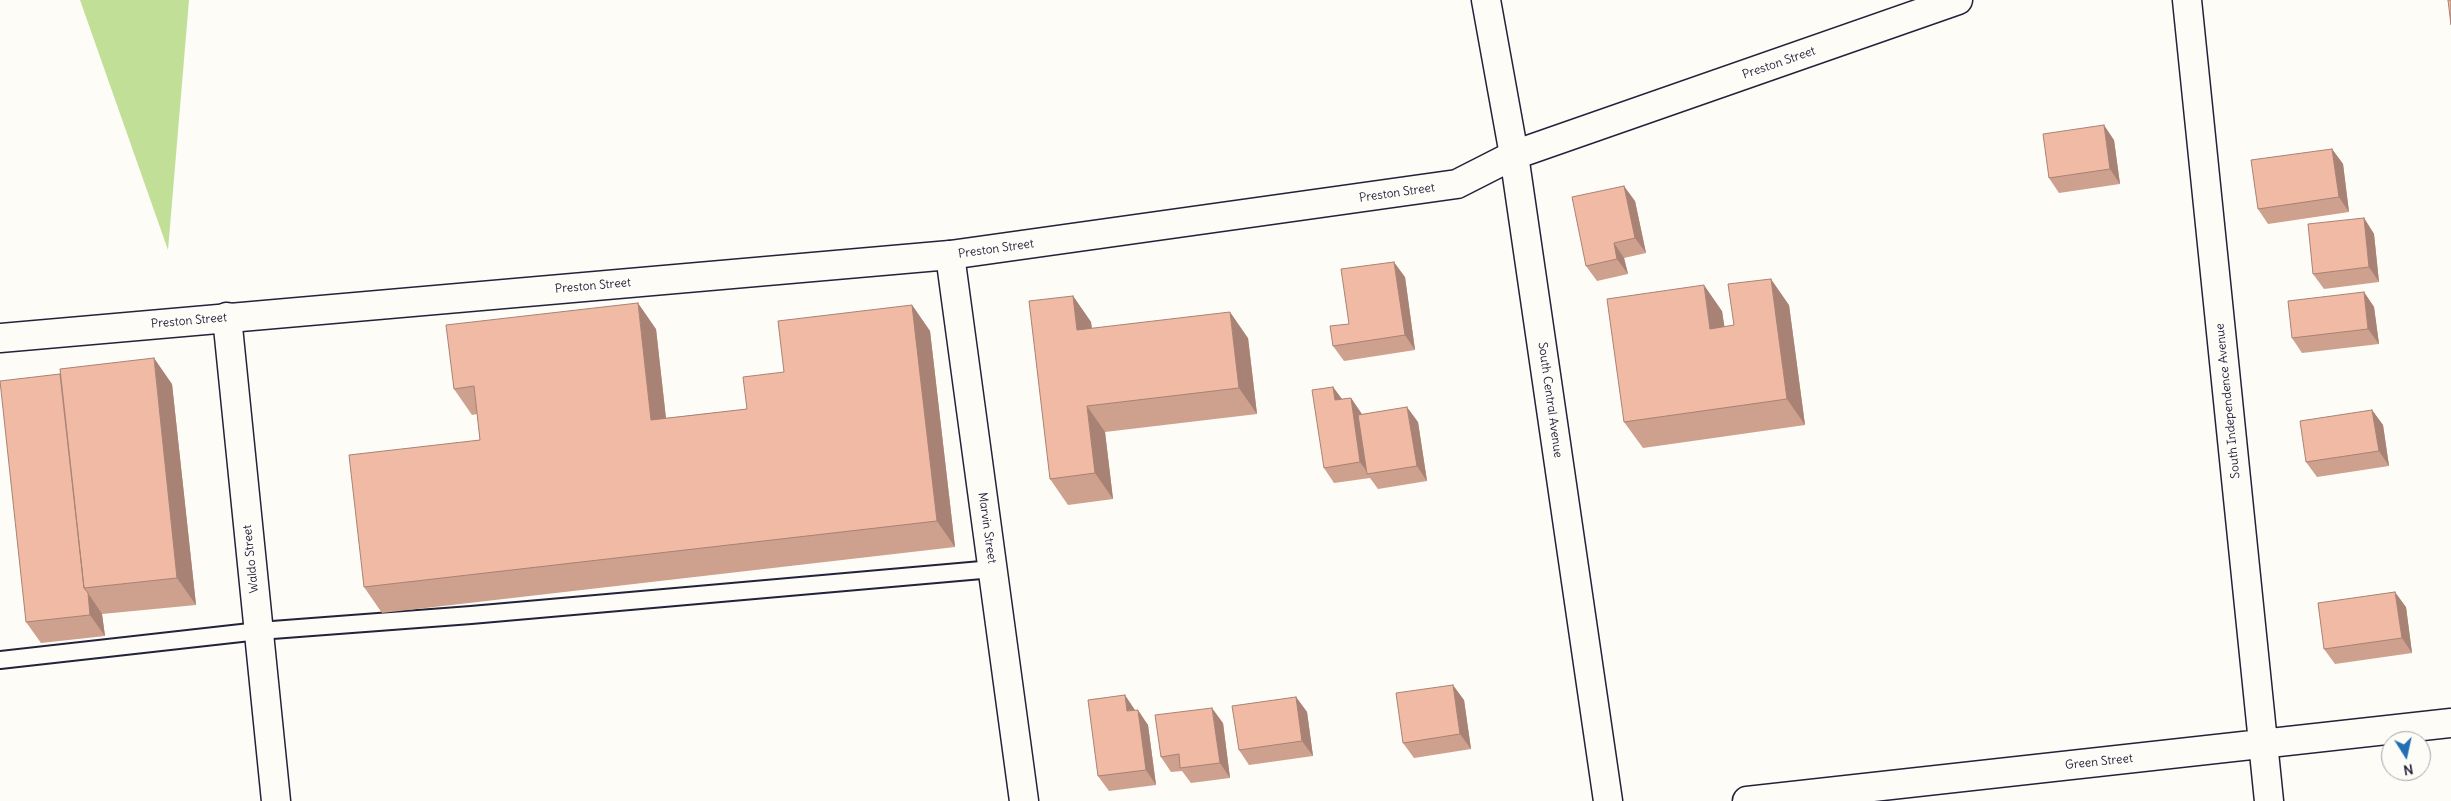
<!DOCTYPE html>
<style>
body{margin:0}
#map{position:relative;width:2451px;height:801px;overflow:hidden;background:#fdfcf7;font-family:Delius,sans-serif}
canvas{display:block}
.north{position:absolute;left:2381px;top:731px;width:50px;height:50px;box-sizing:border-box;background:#fdfcf7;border:1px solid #a5a5ac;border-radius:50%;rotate:170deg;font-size:14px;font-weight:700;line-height:20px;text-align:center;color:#22223b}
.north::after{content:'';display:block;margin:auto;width:18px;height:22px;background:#1f6fb2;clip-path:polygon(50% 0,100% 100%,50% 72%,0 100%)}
</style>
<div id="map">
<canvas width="2451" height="801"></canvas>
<div class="north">N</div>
</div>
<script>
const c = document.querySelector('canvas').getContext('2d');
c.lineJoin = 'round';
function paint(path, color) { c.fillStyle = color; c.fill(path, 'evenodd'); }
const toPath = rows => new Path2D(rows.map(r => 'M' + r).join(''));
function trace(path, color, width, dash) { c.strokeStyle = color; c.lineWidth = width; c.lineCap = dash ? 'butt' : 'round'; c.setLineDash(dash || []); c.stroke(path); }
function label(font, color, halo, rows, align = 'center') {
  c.font = font + ' Delius,sans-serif'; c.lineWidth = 4; c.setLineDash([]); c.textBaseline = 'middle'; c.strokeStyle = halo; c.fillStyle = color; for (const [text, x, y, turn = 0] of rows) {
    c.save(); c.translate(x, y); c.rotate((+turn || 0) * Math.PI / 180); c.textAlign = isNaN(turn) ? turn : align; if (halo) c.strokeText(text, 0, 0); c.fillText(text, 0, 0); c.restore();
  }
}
paint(toPath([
 [80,0,189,0,168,250]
]), '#c1df97');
const service = toPath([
 [0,660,259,631,471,615,993,569]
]);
const minor = toPath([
 [2187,0,2269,801],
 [950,255,1024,801],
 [227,317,276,801],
 [1747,801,2451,723]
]);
const tertiary = toPath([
 [0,338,950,255,1457,184,1514,155,1958,0]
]);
const secondary = toPath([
 [1486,0,1514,155,1608,801]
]);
trace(service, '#22223b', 20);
trace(minor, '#22223b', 31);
trace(tertiary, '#22223b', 31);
trace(secondary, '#22223b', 31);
trace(service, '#fdfcf7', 16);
trace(minor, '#fdfcf7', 28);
trace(tertiary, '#fdfcf7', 28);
trace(secondary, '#fdfcf7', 28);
paint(toPath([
 [2114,140,2120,184,2059,193,2049,178],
 [2332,149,2343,164,2349,212,2268,224,2258,209],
 [1635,201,1646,253,1624,258,1628,274,1597,281,1586,266],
 [2364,218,2374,234,2379,282,2324,289,2313,274],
 [1405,277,1415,350,1344,361,1333,346,1349,324],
 [2364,292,2374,307,2379,344,2302,353,2292,338],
 [1073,296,1091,322,1092,329,1248,338,1257,414,1105,432,1113,499,1068,505,1050,479],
 [912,305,930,331,955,547,382,613,364,587,480,440,477,414,472,415,454,389,656,329,666,418,747,409,784,372],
 [1789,305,1805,425,1643,448,1624,422,1722,311,1724,327,1734,325],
 [172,384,196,605,102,614,105,636,41,643,26,622],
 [1333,387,1342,399,1351,398,1362,414,1418,422,1427,481,1378,489,1370,478,1334,483,1324,468],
 [2372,410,2383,425,2389,466,2317,477,2306,462],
 [2406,607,2412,653,2335,664,2324,649],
 [1296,697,1307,712,1313,756,1249,765,1239,750],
 [1464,700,1471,749,1414,758,1403,743],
 [1135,710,1148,725,1156,785,1109,791,1098,776],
 [1223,723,1230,778,1191,783,1182,771,1171,772,1161,757]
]), '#cea08e');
paint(toPath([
 [2104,125,2114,140,2120,184,2110,169],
 [2332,149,2343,164,2349,212,2339,197],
 [1624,186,1635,201,1646,253,1635,238],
 [2364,218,2374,234,2379,282,2369,267],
 [1614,243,1624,258,1628,274,1617,259],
 [1394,262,1405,277,1415,350,1405,335],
 [1771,279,1789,305,1805,425,1787,399],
 [1704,285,1722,311,1729,355,1710,329],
 [2364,292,2374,307,2379,344,2368,329],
 [1073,296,1091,322,1095,356,1077,330],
 [638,303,656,329,669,446,651,420],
 [912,305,930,331,955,547,937,521],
 [1230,312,1248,338,1257,414,1239,388],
 [154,358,172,384,196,605,177,578],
 [1333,387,1344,402,1335,400],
 [1351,398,1361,413,1370,473,1368,473,1360,462],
 [1087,406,1105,432,1113,499,1095,473],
 [1407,407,1418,422,1427,481,1417,466],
 [2372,410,2383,425,2389,466,2379,451],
 [2395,592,2406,607,2412,653,2402,638],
 [88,593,102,614,105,636,90,615],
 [1453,685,1464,700,1471,749,1460,734],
 [1125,695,1135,710,1127,711],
 [1296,697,1307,712,1313,756,1302,741],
 [1212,708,1223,723,1230,778,1220,763],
 [1138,710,1148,725,1156,785,1146,770]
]), '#a88274');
const building = toPath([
 [2448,0,2451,0,2451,25,2448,0],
 [2104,125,2110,169,2049,178,2043,134,2104,125],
 [2332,149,2339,197,2258,209,2251,160,2332,149],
 [1624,186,1635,238,1614,243,1617,259,1586,266,1572,197,1624,186],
 [2364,218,2369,267,2313,274,2308,224,2364,218],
 [1394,262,1405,335,1333,346,1330,326,1349,324,1341,269,1394,262],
 [1771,279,1787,399,1624,422,1607,299,1704,285,1710,329,1734,325,1728,284,1771,279],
 [2364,292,2368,329,2292,338,2288,301,2364,292],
 [1073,296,1077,330,1230,312,1239,388,1087,406,1095,473,1050,479,1029,301,1073,296],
 [638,303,651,420,747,409,743,377,784,372,778,321,912,305,937,521,364,587,349,455,480,440,474,386,454,389,446,325,638,303],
 [154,358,177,578,84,588,60,369,154,358],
 [60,374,84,588,88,593,90,615,26,622,0,381,60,374],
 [1333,387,1335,400,1351,398,1360,462,1324,468,1312,390,1333,387],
 [1407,407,1417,466,1367,474,1358,415,1407,407],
 [2372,410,2379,451,2306,462,2300,421,2372,410],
 [2395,592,2402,638,2324,649,2318,603,2395,592],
 [1453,685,1460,734,1403,743,1396,693,1453,685],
 [1125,695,1127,711,1138,710,1146,770,1098,776,1088,700,1125,695],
 [1296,697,1302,741,1239,750,1232,706,1296,697],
 [1212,708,1220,763,1180,768,1179,754,1161,757,1155,715,1212,708]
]);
paint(building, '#f0baa5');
trace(building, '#a88274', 1);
label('12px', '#22223b', '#fdfcf7', [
 ["Preston Street",1779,63,-19],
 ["Preston Street",1397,193,-8],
 ["Preston Street",996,249,-8],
 ["Preston Street",593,286,-5],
 ["Preston Street",189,321,-5],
 ["South Central Avenue",1550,400,82],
 ["South Independence Avenue",2228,401,-96],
 ["Marvin Street",987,528,82],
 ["Waldo Street",251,559,-96],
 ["Green Street",2099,762,-6]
]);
</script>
